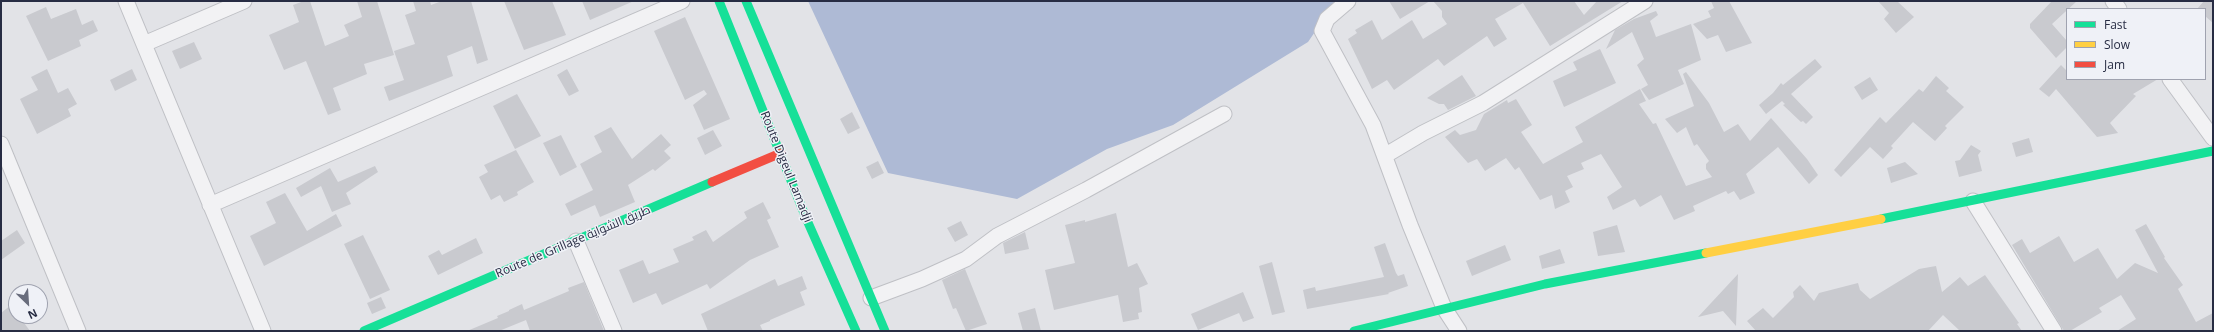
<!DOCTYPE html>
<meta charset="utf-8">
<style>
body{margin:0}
#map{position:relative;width:2214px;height:332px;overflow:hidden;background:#e2e3e7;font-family:"Open Sans",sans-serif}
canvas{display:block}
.frame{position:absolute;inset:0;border:2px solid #272c43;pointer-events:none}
.legend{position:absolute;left:2066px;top:8px;width:140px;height:72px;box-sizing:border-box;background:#eff1f7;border:1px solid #9fa2af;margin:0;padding:5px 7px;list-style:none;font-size:12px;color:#272c43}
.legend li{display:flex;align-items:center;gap:8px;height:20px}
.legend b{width:20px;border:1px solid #9fa2af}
.north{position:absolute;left:8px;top:284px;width:40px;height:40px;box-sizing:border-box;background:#eff1f7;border:1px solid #9fa2af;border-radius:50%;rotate:155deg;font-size:11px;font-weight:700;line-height:16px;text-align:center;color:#272c43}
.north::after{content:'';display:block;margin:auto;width:14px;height:18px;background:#686c7c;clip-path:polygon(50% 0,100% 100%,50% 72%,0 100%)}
</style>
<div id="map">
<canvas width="2214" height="332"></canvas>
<div class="frame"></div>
<ul class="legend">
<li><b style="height:5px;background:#16e098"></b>Fast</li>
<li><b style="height:5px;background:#ffcf43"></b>Slow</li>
<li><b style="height:5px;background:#f24e42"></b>Jam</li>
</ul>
<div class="north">N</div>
</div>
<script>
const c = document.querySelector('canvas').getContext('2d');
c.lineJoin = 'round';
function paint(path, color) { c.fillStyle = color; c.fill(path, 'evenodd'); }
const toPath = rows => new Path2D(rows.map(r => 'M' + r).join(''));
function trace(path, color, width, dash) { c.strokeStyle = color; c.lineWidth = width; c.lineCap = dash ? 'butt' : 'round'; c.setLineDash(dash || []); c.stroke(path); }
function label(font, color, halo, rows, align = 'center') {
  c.font = font + ' "Open Sans",Cairo,sans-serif'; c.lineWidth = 3; c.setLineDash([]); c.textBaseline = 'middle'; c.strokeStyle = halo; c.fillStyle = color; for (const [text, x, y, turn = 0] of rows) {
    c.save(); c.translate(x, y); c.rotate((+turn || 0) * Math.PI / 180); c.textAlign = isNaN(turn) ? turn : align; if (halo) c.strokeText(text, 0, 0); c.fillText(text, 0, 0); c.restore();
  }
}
paint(toPath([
 [808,1,1336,1,1308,42,1173,125,1107,149,1017,199,888,173]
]), '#aebad5');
paint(toPath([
 [304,1,310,1,325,46,349,36,344,25,362,17,357,1,377,1,394,55,364,64,367,74,333,88,341,110,328,115,306,61,284,70,269,35,299,22,293,5],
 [413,1,430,1,431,5,442,1,471,1,488,60,477,64,472,46,447,56,453,76,389,101,384,87,404,80,394,51,415,44,405,15,416,11],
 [504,1,552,1,566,35,524,50],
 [582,1,634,1,590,20],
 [1389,1,1430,1,1400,19],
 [1433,1,1574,1,1584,15,1597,1,1623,1,1550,46,1523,3,1495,19,1507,39,1494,47,1487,36,1444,66,1438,59,1394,90,1387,80,1372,89,1348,39,1357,33,1355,30,1372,20,1382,40,1412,20,1423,39,1447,24,1442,17,1442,11],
 [1711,1,1729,1,1752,43,1726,52,1718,35,1707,39,1693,24,1711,17,1708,11,1714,8],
 [1878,1,1897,1,1914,17,1896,33,1884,19,1889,13],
 [2052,1,2077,1,2052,24,2067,41,2067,47,2056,58,2030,28,2030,24],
 [2204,1,2213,1,2213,23,2205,16,2205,9,2197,9],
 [46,7,51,19,76,9,82,25,93,20,98,31,79,40,81,46,48,61,26,16],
 [1656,11,1658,15,1650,21,1656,37,1691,24,1701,60,1678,70,1684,84,1649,100,1641,89,1648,85,1637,65,1644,59,1632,32,1606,49,1615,30,1634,19],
 [685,17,730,119,704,130,693,105,707,94,704,90,685,100,654,31],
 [194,42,202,59,180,69,172,51],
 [1600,49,1616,83,1564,107,1553,81,1577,70,1573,62],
 [1815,59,1822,67,1791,94,1813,117,1806,124,1803,121,1801,122,1783,105,1785,104,1782,101,1766,114,1759,105,1773,93,1781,83,1783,85],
 [2061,65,2067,71,2067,79,2158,79,2133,94,2136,96,2110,123,2118,133,2097,137,2056,89,2049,97,2039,89],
 [47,69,58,93,68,88,77,104,68,109,71,116,37,134,20,99,38,90,31,77],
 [132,69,137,80,115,91,110,80],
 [567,69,579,91,569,96,557,75],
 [1686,72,1709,103,1724,132,1738,124,1750,141,1771,118,1807,159,1818,175,1809,184,1778,147,1746,174,1755,193,1740,200,1734,191,1728,194,1726,191,1693,206,1695,211,1674,220,1661,195,1640,207,1635,199,1613,210,1607,197,1622,187,1601,154,1581,163,1584,169,1567,176,1573,187,1565,191,1570,202,1555,209,1552,195,1540,200,1519,167,1515,170,1506,158,1485,171,1477,159,1468,163,1445,137,1455,130,1460,135,1476,130,1484,114,1507,100,1508,103,1516,99,1532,125,1521,132,1543,164,1583,142,1575,127,1640,89,1646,101,1639,104,1653,124,1656,123,1686,186,1712,177,1706,169,1706,164,1709,161,1697,144,1694,146,1686,127,1677,133,1665,119,1694,106,1683,74],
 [1462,75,1476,96,1448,110,1444,104,1439,104,1427,98],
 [1936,76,1949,88,1946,91,1964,107,1945,126,1947,128,1935,141,1913,122,1891,146,1893,148,1883,159,1870,147,1841,177,1834,170,1880,117,1886,123,1919,89,1923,92],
 [1870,77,1878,90,1862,100,1854,87],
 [517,94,541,136,515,149,493,106],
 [852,112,860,128,848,134,840,119],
 [611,127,632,159,661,134,671,145,664,151,671,158,655,171,653,169,628,185,635,202,600,217,595,205,571,216,565,204,593,190,580,164,602,152,594,136],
 [713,130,722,146,705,155,697,138],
 [561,135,577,167,560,176,543,143],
 [2029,138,2033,152,2016,157,2012,143],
 [1971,145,1981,151,1978,155,1982,171,1959,177,1955,161,1960,160],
 [516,150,534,182,517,192,518,195,504,202,500,195,491,200,479,177,488,172,484,165],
 [878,161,884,173,872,179,866,167],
 [1905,162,1918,174,1891,183,1887,168],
 [375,166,378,172,346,193,351,204,332,212,321,186,301,197,296,188,330,168,338,182],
 [285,193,307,231,336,214,342,226,264,266,250,236,276,223,266,202],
 [763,202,771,218,767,220,779,247,750,260,710,289,707,284,662,305,656,293,633,303,619,270,643,260,649,274,679,262,673,249,694,240,692,237,706,230,713,242,747,218,744,212],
 [1116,213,1128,267,1137,263,1148,284,1139,288,1142,312,1138,313,1139,319,1123,322,1118,295,1054,310,1045,270,1075,263,1065,225,1085,220,1085,222],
 [961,221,968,235,955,242,947,228],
 [2146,224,2165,257,2164,258,2183,285,2178,289,2196,322,2213,313,2213,331,2117,331,2136,319,2121,295,2099,308,2102,312,2070,331,2064,331,2012,245,2022,239,2030,253,2059,236,2074,262,2098,248,2117,279,2135,263,2158,273,2135,230],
 [1617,225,1625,252,1598,256,1593,232],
 [17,230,25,243,1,260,1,241],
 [1025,232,1029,249,1005,254,1003,243],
 [363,235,390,290,370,299,344,244],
 [476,238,483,253,438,275,428,256,439,250,442,255],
 [1385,243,1396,273,1398,276,1404,274,1408,286,1388,293,1389,294,1307,309,1303,290,1315,287,1316,291,1384,277,1374,247],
 [1505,245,1511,260,1472,276,1466,261],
 [1560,249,1565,263,1542,269,1539,256],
 [1272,262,1285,312,1272,315,1259,266],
 [1936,266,1942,292,1960,277,1968,286,1985,275,2019,323,2017,324,2022,331,1960,331,1943,315,1928,331,1756,331,1747,321,1763,308,1773,318,1794,297,1793,292,1800,285,1814,301,1819,293,1858,283,1860,290,1870,299,1919,269],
 [965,269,987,324,966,331,956,308,953,309,942,280],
 [1738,274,1736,326,1723,311,1698,317],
 [802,276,807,289,800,292,805,305,770,320,770,321,760,325,763,331,708,331,701,314,775,279,778,286],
 [584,282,604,331,530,331,526,320,499,331,467,331,498,318,497,316,509,311,509,310,522,304,524,310,569,291,568,288],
 [1243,292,1254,318,1243,322,1239,313,1198,330,1191,314],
 [381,297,386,308,372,314,367,303],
 [16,301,16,316,19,316,30,331,1,331,1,313],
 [1035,308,1041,331,1023,331,1018,313]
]), '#c9cacf');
const street = toPath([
 [126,1,263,331],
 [1348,1,1327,19,1322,31,1373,125,1410,225,1444,308,1459,331],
 [2113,1,2119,9],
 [144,44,244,1],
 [2170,79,2213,138],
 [1,144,78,331],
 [1386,155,1423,133,1483,103,1645,1],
 [1973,201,2054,331],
 [210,205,682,1],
 [576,241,614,331],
 [871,298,922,279,966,259,997,236,1086,190,1224,114]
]);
trace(street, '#bfc0c5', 17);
trace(street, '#f2f2f4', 15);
trace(toPath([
 [719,1,806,218,856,331],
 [746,1,885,331],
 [1881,219,2213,151],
 [364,331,712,182],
 [1354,331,1545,284,1706,253]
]), '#16e098', 9);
trace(toPath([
 [1706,253,1881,219]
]), '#ffcf43', 9);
trace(toPath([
 [712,182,781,153]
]), '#f24e42', 9);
label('12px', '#272c43', '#eff1f7', [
 ["Route Digeul Lamadji",786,167,68],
 ["Route de Grillage طريق الشواية",573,242,-23]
]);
</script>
